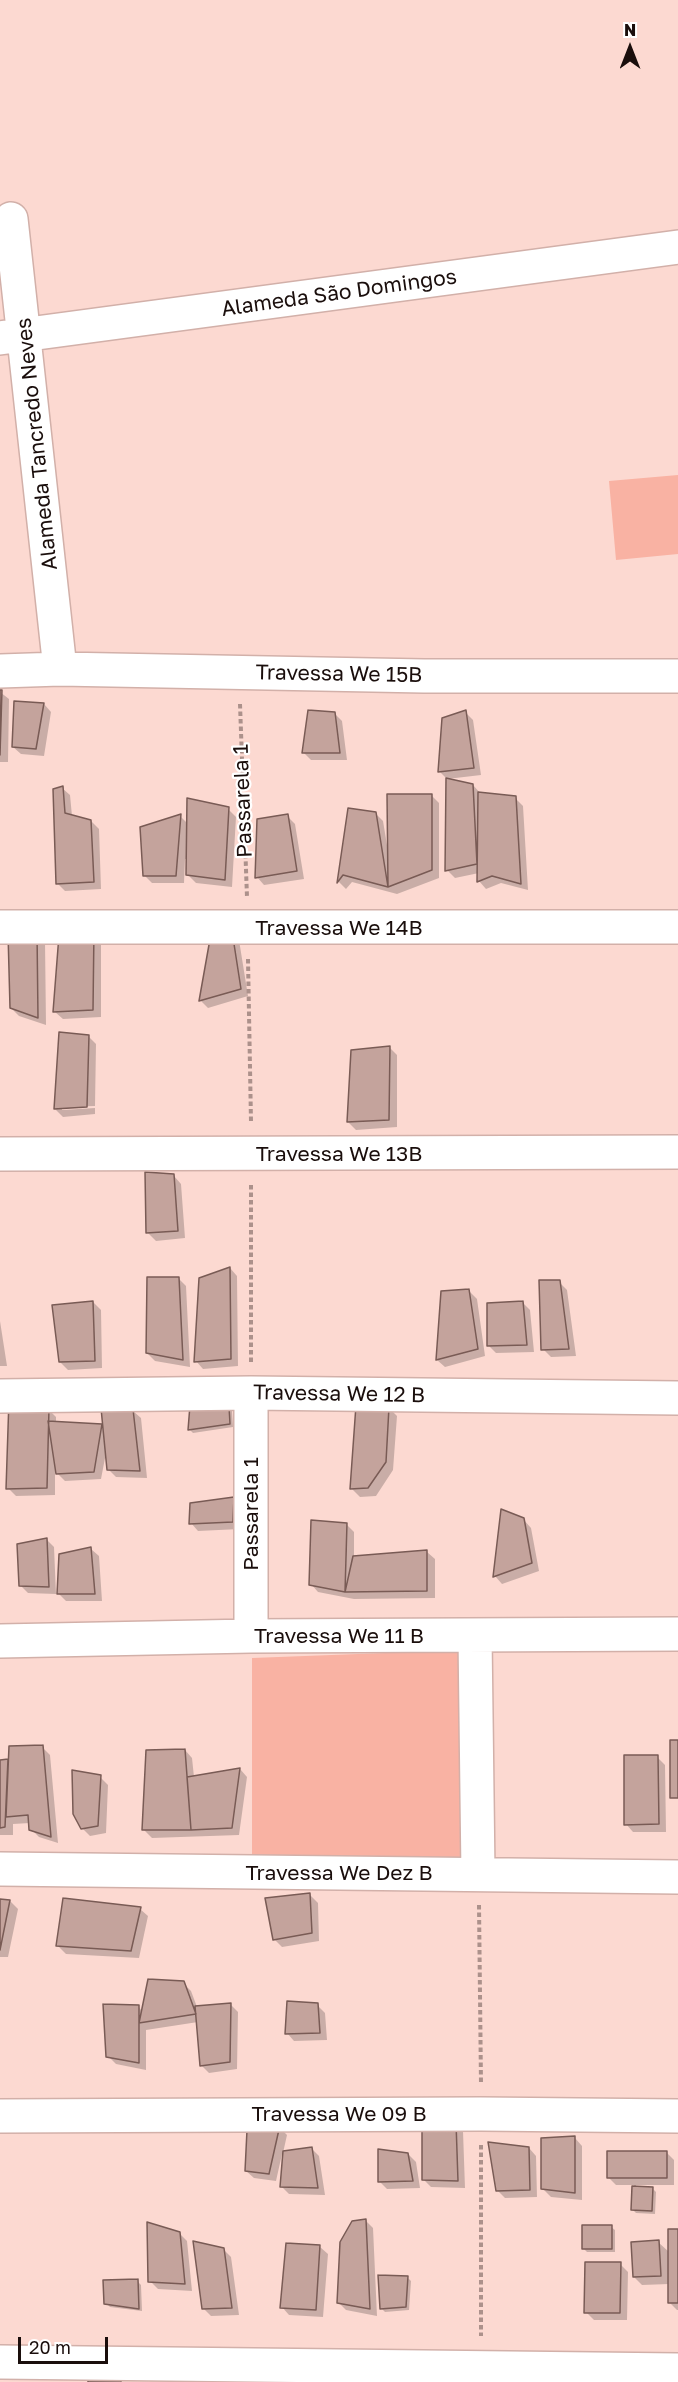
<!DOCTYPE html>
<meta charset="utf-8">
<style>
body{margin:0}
#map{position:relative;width:678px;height:2382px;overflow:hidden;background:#fcd9d1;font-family:"Golos Text",sans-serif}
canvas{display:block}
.north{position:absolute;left:600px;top:18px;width:60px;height:60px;-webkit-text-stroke:4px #fff;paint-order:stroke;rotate:0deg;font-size:16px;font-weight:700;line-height:24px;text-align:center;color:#1a0e0c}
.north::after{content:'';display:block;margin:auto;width:21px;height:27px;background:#1a0e0c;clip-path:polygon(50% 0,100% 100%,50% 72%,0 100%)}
.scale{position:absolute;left:18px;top:2337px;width:90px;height:27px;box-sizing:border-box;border:3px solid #1a0e0c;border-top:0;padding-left:8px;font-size:18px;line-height:21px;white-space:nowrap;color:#1a0e0c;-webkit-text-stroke:4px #fff;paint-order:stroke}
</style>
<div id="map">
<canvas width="678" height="2382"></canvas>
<div class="north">N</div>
<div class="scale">20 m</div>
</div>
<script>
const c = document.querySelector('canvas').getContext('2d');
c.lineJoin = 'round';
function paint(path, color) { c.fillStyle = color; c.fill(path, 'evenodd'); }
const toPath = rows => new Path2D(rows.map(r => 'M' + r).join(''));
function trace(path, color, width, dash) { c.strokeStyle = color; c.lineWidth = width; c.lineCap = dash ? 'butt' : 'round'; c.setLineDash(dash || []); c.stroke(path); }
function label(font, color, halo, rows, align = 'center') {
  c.font = font + ' "Golos Text",sans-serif'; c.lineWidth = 4.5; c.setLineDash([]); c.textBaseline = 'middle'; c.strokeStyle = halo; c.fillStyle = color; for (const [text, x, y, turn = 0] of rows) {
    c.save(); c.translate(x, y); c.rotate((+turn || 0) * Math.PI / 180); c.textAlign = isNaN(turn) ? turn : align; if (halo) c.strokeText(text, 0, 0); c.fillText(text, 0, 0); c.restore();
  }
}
paint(toPath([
 [678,475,678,554,616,560,609,481],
 [464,1650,460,1863,252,1861,252,1658]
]), '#f9b2a3');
paint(toPath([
 [0,692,9,699,8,762,0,762],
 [44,704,51,712,44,756,21,754,13,747],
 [465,712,473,720,481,775,447,779,439,771],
 [334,713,342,721,347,760,311,760,303,752],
 [473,785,481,794,515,798,523,806,528,890,501,883,486,889,479,881,479,873,455,878,447,870],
 [62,788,70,795,72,816,91,821,99,829,101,889,65,891,57,883],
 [431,795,439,803,439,878,397,894,352,882,346,889,339,882,349,809,375,813,383,821,387,845,389,845],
 [228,809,236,817,232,887,196,883,188,875,188,859,185,859,184,883,152,883,144,875,180,816,188,824],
 [287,816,295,824,304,879,264,885,257,877],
 [231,933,239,940,248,996,208,1008,200,1000],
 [9,934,45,941,46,1025,19,1016,11,1008],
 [61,937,101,940,101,1017,63,1019,55,1012],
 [88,1036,96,1044,95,1106,62,1107,62,1110,95,1108,95,1114,63,1117,55,1109],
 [389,1047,397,1055,397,1127,356,1130,348,1122],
 [174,1176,181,1184,185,1238,156,1241,148,1233],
 [230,1268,237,1276,238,1366,203,1369,196,1361],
 [178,1278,186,1286,190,1367,155,1361,147,1353],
 [559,1282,567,1290,576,1356,551,1357,543,1349],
 [469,1291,477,1299,485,1356,445,1367,437,1360,443,1293],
 [93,1302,101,1310,102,1368,68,1370,60,1362],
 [522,1302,530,1310,534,1352,496,1353,488,1345],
 [0,1321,7,1366,0,1366],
 [228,1408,232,1411,233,1427,193,1433,189,1429],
 [389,1408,397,1416,393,1470,376,1496,360,1497,352,1489],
 [48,1409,56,1417,56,1423,102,1425,105,1428,133,1411,141,1418,147,1478,116,1477,108,1469,106,1453,101,1479,65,1481,55,1471,55,1495,16,1496,8,1488],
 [234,1498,241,1506,240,1529,198,1531,191,1523],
 [523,1519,531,1528,539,1571,502,1584,495,1576],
 [346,1524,354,1532,354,1558,427,1552,435,1559,435,1598,354,1599,318,1592,311,1584],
 [46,1539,54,1547,56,1594,28,1593,20,1585],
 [91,1549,99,1556,102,1601,66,1601,58,1593],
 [42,1747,50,1755,58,1843,39,1837,31,1829,30,1823,13,1824,13,1835,0,1835,0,1762,10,1761],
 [185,1750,192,1758,194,1777,240,1769,247,1777,239,1835,152,1838,144,1830],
 [657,1757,665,1765,666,1832,633,1832,626,1824],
 [100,1777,108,1785,106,1833,90,1836,82,1828],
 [310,1895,318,1903,319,1941,282,1947,274,1939],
 [0,1901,10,1901,18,1909,8,1957,0,1957],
 [140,1909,148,1916,139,1958,66,1954,58,1946],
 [183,1983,191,1991,197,2007,230,2004,238,2012,237,2069,209,2073,201,2065,198,2022,146,2030,146,2070,116,2064,108,2056,138,2006,142,2011],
 [317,2005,325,2013,327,2040,294,2041,287,2033],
 [455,2124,463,2131,465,2188,431,2187,423,2179],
 [279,2127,287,2135,283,2153,311,2148,319,2156,325,2195,289,2194,281,2186,284,2155,282,2154,276,2181,254,2178,246,2171],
 [575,2138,582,2146,582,2200,551,2197,543,2189],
 [529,2148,536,2156,537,2197,505,2198,497,2190],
 [666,2152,674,2160,674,2185,636,2185,636,2187,652,2188,656,2192,655,2214,636,2213,632,2209,634,2185,616,2185,608,2177],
 [408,2154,416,2162,420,2188,387,2189,379,2181],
 [365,2220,373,2228,377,2316,346,2310,338,2302],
 [611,2227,615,2230,615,2252,587,2252,583,2248],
 [678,2231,678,2310,677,2310,669,2302,669,2284,642,2285,634,2277,658,2242,669,2252],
 [179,2233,187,2241,192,2291,158,2289,150,2281],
 [320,2247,328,2254,323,2317,289,2315,282,2307],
 [223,2249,231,2257,239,2315,211,2316,203,2308],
 [620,2264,628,2272,627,2320,594,2320,586,2312],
 [408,2278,411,2281,409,2310,385,2312,381,2308],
 [137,2281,141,2285,142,2311,110,2307,106,2303]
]), '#0003');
const building = toPath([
 [0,690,2,690,0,755,0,690],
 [14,701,44,703,36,749,12,747,14,701],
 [308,710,335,712,340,753,302,753,308,710],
 [466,710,474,768,438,772,442,718,466,710],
 [446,778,473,784,477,864,445,871,446,778],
 [63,786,65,813,91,820,94,882,56,884,53,789,63,786],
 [478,792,516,796,521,884,492,876,477,882,478,792],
 [387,794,432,794,432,870,388,887,387,794],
 [187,798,229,807,225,880,186,875,187,798],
 [348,808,376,812,388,887,343,875,337,883,348,808],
 [181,814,176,876,143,876,140,827,181,814],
 [288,814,297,871,255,878,257,819,288,814],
 [94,930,93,1010,53,1012,59,935,94,930],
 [37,931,38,1018,10,1008,8,933,37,931],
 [232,931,241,989,199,1001,210,939,232,931],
 [59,1032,89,1035,87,1107,54,1109,59,1032],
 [390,1046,389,1120,347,1122,351,1050,390,1046],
 [145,1172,174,1174,178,1231,146,1233,145,1172],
 [230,1267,231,1359,194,1362,199,1278,230,1267],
 [147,1277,179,1277,183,1360,146,1353,147,1277],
 [539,1280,560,1280,569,1349,541,1350,539,1280],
 [469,1289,478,1349,436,1360,441,1291,469,1289],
 [93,1301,95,1361,59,1362,52,1305,93,1301],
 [523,1301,527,1345,487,1346,487,1303,523,1301],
 [9,1399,49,1408,47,1488,6,1489,9,1399],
 [190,1405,229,1406,230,1424,188,1430,190,1405],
 [356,1405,389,1407,386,1462,368,1488,350,1489,356,1405],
 [101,1408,133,1409,140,1471,107,1470,101,1408],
 [48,1421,102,1424,94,1472,56,1474,48,1421],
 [234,1497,233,1522,189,1524,190,1503,234,1497],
 [501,1509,524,1518,532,1563,493,1577,501,1509],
 [311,1520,347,1523,345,1592,309,1585,311,1520],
 [47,1538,49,1587,19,1586,17,1544,47,1538],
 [91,1547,95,1594,57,1594,59,1554,91,1547],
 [427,1550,427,1591,345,1592,353,1556,427,1550],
 [670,1740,678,1740,678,1798,670,1798,670,1740],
 [43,1745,51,1837,29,1830,28,1815,6,1817,9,1746,43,1745],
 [185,1749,191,1830,142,1830,146,1750,185,1749],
 [624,1755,658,1755,659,1824,624,1825,624,1755],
 [8,1759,5,1827,0,1828,0,1760,8,1759],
 [240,1768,232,1828,191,1830,187,1777,240,1768],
 [72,1770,101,1775,98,1826,81,1829,73,1814,72,1770],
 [310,1893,312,1933,273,1940,265,1898,310,1893],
 [63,1898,141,1907,131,1951,56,1946,63,1898],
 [0,1899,10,1900,0,1950,0,1899],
 [148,1979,184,1981,196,2014,139,2023,148,1979],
 [287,2001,318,2003,320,2033,285,2034,287,2001],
 [231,2003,230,2062,200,2066,195,2006,231,2003],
 [103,2004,139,2005,139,2063,106,2057,103,2004],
 [456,2122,458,2181,422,2180,422,2124,456,2122],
 [280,2125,269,2174,245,2171,247,2130,280,2125],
 [575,2136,575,2193,541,2189,541,2138,575,2136],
 [488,2142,529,2147,530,2190,496,2191,488,2142],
 [312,2147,318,2188,280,2187,283,2151,312,2147],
 [378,2149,408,2153,413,2181,378,2182,378,2149],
 [607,2151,667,2151,667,2178,607,2178,607,2151],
 [632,2186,653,2187,652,2211,631,2210,632,2186],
 [366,2219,370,2309,337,2303,340,2242,352,2221,366,2219],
 [147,2222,180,2232,185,2284,148,2282,147,2222],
 [582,2225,612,2225,612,2249,582,2249,582,2225],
 [668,2229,678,2229,678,2303,668,2303,668,2229],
 [659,2240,661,2276,633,2277,631,2242,659,2240],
 [193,2241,224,2248,232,2308,202,2309,193,2241],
 [286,2243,320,2245,316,2310,280,2308,286,2243],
 [585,2262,621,2262,620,2313,584,2313,585,2262],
 [378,2275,408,2276,406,2307,380,2309,378,2275],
 [138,2279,139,2309,104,2304,103,2280,138,2279],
 [88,2377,121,2379,121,2382,88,2382,88,2377]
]);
paint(building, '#c4a39c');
trace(building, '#795b55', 1.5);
const street = toPath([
 [11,219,60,669],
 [0,338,678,247],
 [0,671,60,669,424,676,678,676],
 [0,927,678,927],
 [0,1154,678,1152],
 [251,1393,251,1636],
 [0,1396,251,1393,678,1398],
 [475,1636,478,1874],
 [0,1641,251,1636,678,1634],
 [0,1869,678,1877],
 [0,2116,481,2114,678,2116],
 [0,2362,678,2370]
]);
trace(street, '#d2b0a9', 36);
trace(toPath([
 [240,704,247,897],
 [248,959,251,1122],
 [251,1362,251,1184],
 [479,1905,481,2084],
 [481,2145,481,2336]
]), '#ac918b', 4, [4.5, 3]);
trace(street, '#fff', 33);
label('21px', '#1a0e0c', '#fff', [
 ["Alameda São Domingos",339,293,-8],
 ["Alameda Tancredo Neves",37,444,-96],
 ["Travessa We 15B",339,674,1],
 ["Passarela 1",243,801,-92],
 ["Travessa We 14B",339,928],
 ["Travessa We 13B",339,1154],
 ["Travessa We 12 B",339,1394,1],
 ["Passarela 1",251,1514,-90],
 ["Travessa We 11 B",339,1636],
 ["Travessa We Dez B",339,1873],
 ["Travessa We 09 B",339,2114]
]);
</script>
